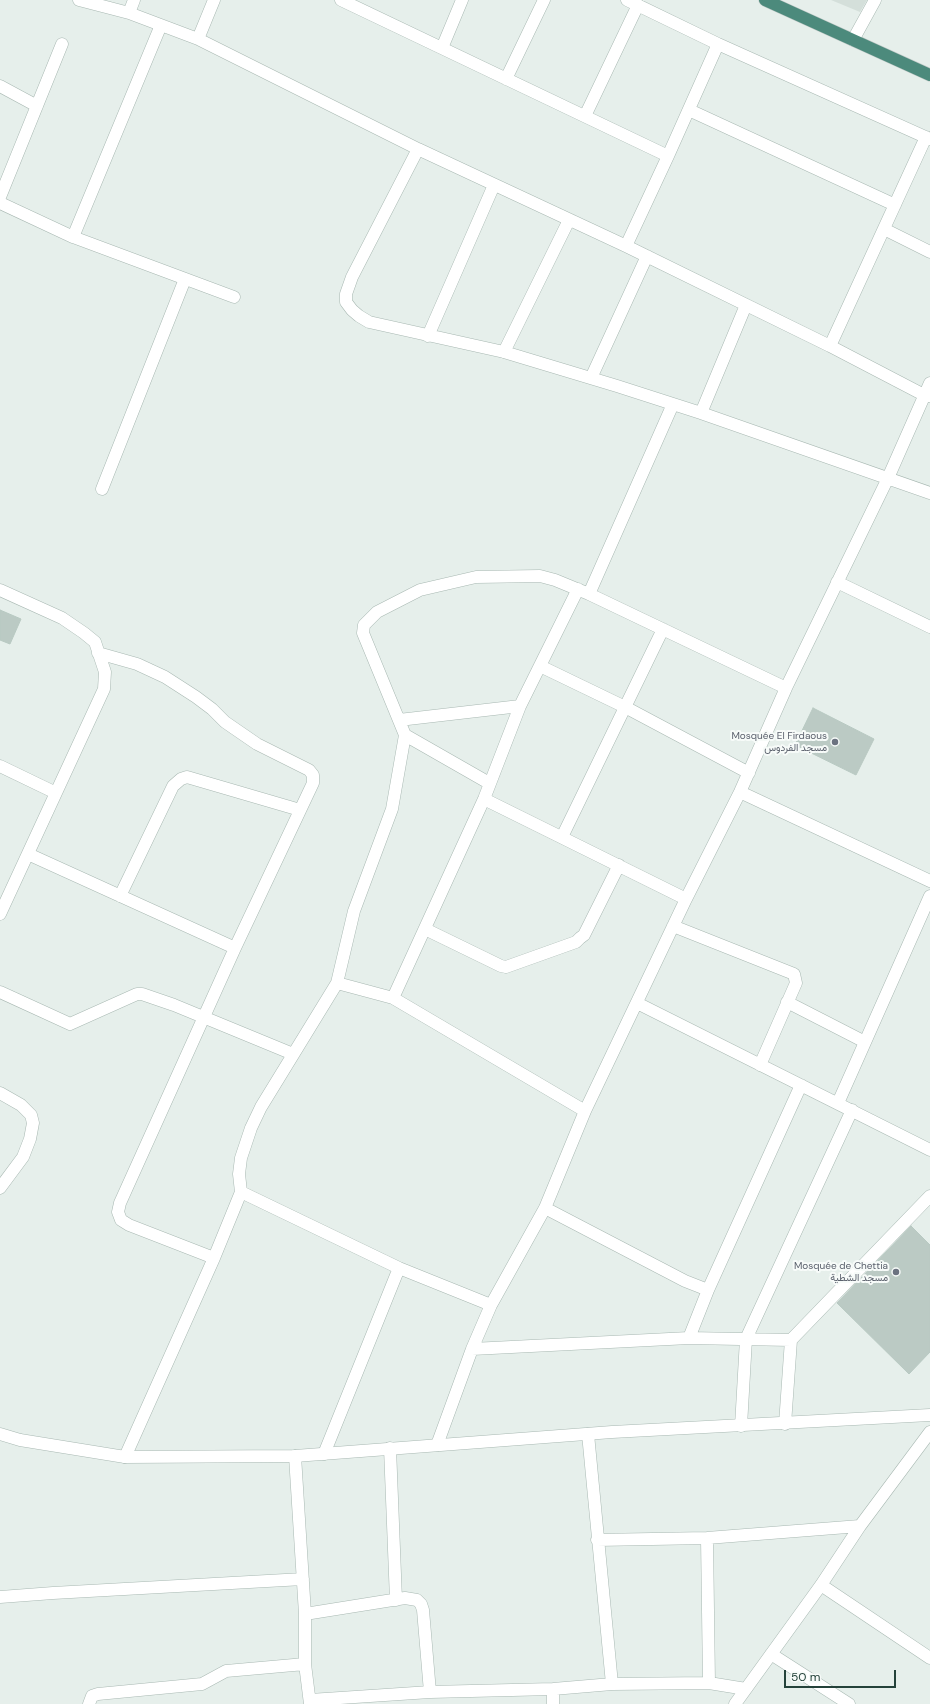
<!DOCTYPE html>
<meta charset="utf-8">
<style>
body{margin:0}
#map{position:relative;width:930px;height:1704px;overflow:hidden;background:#e6efeb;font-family:"DM Sans",sans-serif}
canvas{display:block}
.scale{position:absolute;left:784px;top:1670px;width:112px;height:18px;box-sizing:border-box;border:2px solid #24423a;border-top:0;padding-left:5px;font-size:12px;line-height:14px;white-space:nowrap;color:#24423a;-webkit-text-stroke:3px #f7fbf9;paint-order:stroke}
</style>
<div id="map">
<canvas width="930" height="1704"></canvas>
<div class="scale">50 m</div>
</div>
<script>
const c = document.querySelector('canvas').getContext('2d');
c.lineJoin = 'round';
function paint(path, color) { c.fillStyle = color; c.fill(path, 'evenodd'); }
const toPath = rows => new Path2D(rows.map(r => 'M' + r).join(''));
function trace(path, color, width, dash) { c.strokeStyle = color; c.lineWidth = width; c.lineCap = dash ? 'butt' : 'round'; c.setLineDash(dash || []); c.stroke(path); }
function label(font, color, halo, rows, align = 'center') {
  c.font = font + ' "DM Sans",Vazirmatn,sans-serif'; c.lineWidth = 4; c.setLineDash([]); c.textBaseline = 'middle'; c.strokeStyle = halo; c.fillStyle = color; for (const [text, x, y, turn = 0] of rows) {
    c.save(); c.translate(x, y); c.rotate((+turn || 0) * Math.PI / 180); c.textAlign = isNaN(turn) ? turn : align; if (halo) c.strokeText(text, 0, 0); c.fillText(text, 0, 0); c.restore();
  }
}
paint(toPath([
 [831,0,867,0,860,12]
]), '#d4dfda');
const building = toPath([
 [0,610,21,619,10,644,0,640,0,610],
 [813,708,874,739,856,775,795,745,813,708],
 [911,1226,930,1245,930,1352,909,1374,837,1303,911,1226]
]);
paint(building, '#bbcac4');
trace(building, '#b8c9c2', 1);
const minor = toPath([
 [79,0,129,13,198,39,418,149,626,246,830,346,924,395,930,396],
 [341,0,668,156],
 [627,0,718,44,930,139],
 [129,13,134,0],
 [198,39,214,0],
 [853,40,875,0],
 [442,48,462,0],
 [506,79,544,0],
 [0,86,37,106],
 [689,110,895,205],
 [585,116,638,5],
 [418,149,352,277,346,294,346,302,352,310,359,316,369,322,504,352,617,386,701,413,930,493],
 [0,197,62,44],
 [0,203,73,237,161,25],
 [884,229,930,252],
 [73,237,234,297],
 [626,246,668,156,718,44],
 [428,336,494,185],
 [830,346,926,137],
 [504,352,569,220],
 [591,378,647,256],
 [673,404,589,594,786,688],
 [701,413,746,305],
 [102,489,185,279],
 [837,582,930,627],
 [578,589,520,706,484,799,393,998,585,1111],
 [0,590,62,618,84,633,95,642,105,672,104,689,0,914],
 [98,653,137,664,165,677,196,697,212,709,225,722,257,744,309,770,313,775,313,783,235,948,120,1203,118,1212,121,1220,129,1225,214,1258],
 [540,666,625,707,749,773],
 [399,720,520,706],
 [0,766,56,793],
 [489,783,405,735,363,633,364,625,377,612,420,590,476,577,540,576,555,580,589,594],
 [740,792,930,881],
 [484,799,686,899],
 [562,837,663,629],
 [28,854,235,948],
 [120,896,173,786,181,779,187,777,300,810],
 [673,926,794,974,796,983,760,1065],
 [425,929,501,966,506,967,576,942,580,938,584,935,619,865],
 [337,983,354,911,392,809,405,735],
 [0,992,70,1024,137,994,142,994,174,1005,293,1054],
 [787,1002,865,1042],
 [637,1003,930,1150],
 [0,1093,21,1105,31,1115,33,1123,30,1139,23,1157,0,1188],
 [838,1103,930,896],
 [241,1192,239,1174,241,1158,251,1128,261,1107,337,983,393,998],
 [545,1208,685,1281,708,1290],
 [689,1338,708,1290,801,1085],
 [472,1349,689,1338,791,1340,930,1196],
 [785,1424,791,1340],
 [741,1426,746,1339,852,1110],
 [588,1434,612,1684],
 [437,1445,472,1349,491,1305,545,1208,585,1111,686,899,740,792,786,688,888,478,930,383],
 [390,1448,396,1600],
 [324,1454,399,1268],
 [295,1456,305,1614,305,1664,310,1704],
 [125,1457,214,1258,241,1192,399,1268,491,1305],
 [707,1538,709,1683],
 [597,1540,707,1538,860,1526],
 [821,1585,930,1658],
 [0,1597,53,1593,303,1579],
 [305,1614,405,1598,417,1600,421,1604,423,1610,430,1692],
 [771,1654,849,1704],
 [553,1689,553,1704],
 [310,1700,430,1692,553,1689,612,1684,709,1683,746,1689],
 [89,1704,92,1696,98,1694,202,1684,226,1671,305,1664],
 [735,1704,821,1585,860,1526,930,1432]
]);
const tertiary = toPath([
 [0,1434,20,1440,125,1457,295,1456,612,1432,930,1415]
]);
const trunk = toPath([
 [765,0,930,75]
]);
trace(minor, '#a8b8b2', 13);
trace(tertiary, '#a8b8b2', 13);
trace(trunk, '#c2cac8', 13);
trace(minor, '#fff', 12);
trace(tertiary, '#fff', 12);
trace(trunk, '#4c8a7c', 12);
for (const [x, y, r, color] of [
 [835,742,4,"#6b7280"],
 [896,1272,4,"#6b7280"]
]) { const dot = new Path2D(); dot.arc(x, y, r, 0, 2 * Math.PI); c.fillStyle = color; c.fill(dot); trace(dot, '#f7fbf9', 1.5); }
label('10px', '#5b616d', '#f7fbf9', [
 ["Mosquée El Firdaous",827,736],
 ["مسجد الفردوس",827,748],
 ["Mosquée de Chettia",888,1266],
 ["مسجد الشطية",888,1278]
], 'right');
</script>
